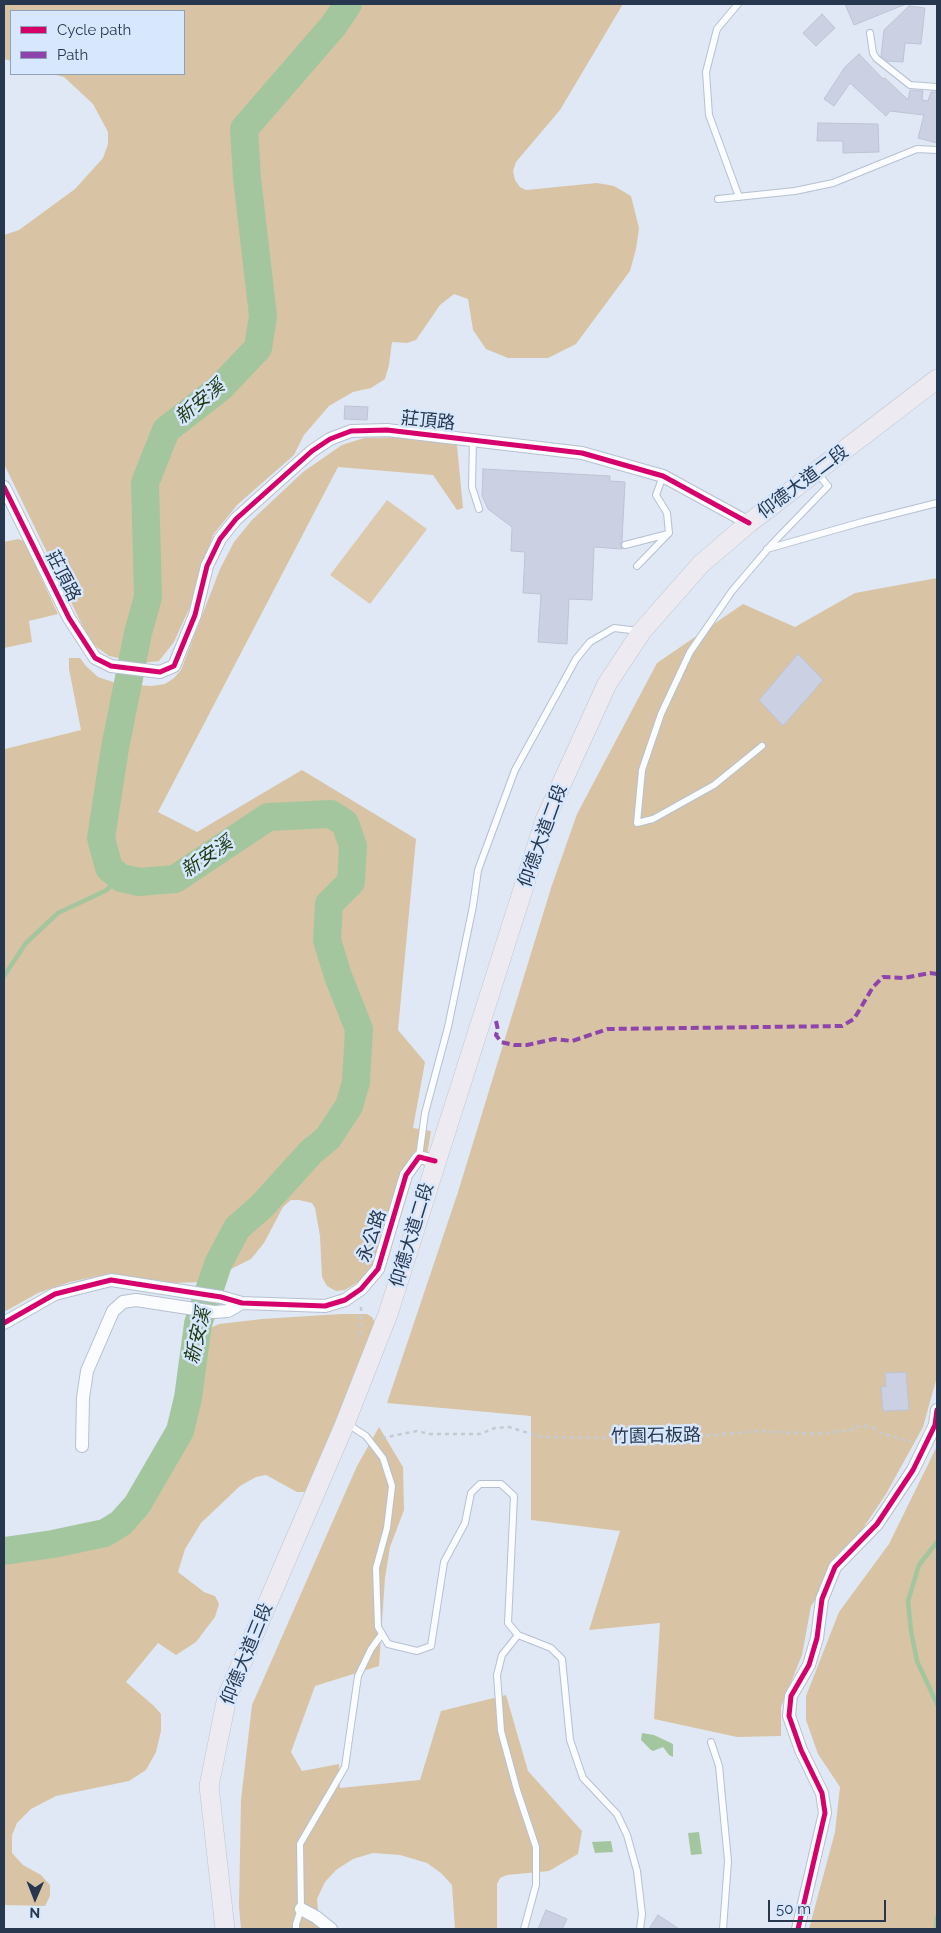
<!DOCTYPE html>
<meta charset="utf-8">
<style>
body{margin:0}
#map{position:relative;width:941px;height:1933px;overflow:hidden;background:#e0e8f5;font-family:Raleway,sans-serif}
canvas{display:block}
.frame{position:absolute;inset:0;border:5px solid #27374d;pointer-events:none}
.legend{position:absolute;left:10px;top:10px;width:175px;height:65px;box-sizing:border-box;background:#d7e7fe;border:1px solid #91a1b7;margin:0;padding:6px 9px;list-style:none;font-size:15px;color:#27374d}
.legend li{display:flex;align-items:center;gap:10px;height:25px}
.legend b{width:25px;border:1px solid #91a1b7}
.north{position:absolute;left:10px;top:1873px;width:50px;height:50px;-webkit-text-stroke:4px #d7e7fe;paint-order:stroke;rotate:181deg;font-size:14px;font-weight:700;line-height:20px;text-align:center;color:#27374d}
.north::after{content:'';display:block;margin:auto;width:18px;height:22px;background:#27374d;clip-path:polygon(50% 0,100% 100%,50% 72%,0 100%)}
.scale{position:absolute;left:768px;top:1900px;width:118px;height:22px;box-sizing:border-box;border:2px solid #27374d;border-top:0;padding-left:6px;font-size:15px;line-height:18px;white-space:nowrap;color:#27374d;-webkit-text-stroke:4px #d7e7fe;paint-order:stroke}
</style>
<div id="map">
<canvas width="941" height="1933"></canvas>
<div class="frame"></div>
<ul class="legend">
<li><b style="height:6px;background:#d6006c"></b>Cycle path</li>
<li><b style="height:6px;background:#8e44ad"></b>Path</li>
</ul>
<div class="north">N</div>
<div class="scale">50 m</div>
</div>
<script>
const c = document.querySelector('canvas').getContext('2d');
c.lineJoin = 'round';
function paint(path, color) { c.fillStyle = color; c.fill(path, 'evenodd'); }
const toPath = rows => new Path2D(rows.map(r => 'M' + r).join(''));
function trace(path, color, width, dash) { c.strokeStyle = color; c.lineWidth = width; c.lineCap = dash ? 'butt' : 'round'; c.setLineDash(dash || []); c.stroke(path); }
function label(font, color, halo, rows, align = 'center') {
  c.font = font + ' Raleway,"Noto Sans TC",sans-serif'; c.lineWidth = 5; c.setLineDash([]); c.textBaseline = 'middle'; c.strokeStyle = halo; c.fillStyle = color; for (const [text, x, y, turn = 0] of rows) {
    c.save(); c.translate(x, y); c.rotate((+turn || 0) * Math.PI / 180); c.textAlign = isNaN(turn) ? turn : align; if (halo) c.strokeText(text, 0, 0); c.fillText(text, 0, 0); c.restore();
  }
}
paint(toPath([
 [387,500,427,529,370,604,330,575]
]), '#ddcaae');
paint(toPath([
 [4,4,623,4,560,110,516,162,513,171,515,180,520,187,526,190,597,183,614,186,631,196,639,228,636,249,630,271,576,344,548,358,508,358,486,349,473,330,468,299,454,294,440,305,416,340,407,343,392,342,389,365,385,379,371,388,353,392,329,406,304,435,294,455,237,505,213,535,194,598,174,642,159,661,142,663,109,656,95,646,86,633,4,464,4,235,19,230,75,189,103,158,108,144,108,132,93,104,64,77,52,74,184,74,184,11,11,11,11,61,4,59],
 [399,437,457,445,463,508,457,510,433,475,338,467,158,812,197,832,302,770,416,839,398,1030,425,1062,413,1128,431,1131,427,1155,415,1154,374,1267,365,1278,345,1290,336,1291,327,1286,322,1277,320,1236,315,1208,312,1203,299,1200,291,1200,283,1207,264,1243,251,1259,205,1282,171,1283,121,1275,99,1276,70,1282,38,1293,4,1312,4,745,5,749,81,730,69,669,69,658,80,658,86,666,98,677,119,684,152,686,165,684,174,678,181,670,220,569,234,542,252,520,303,472,342,445,364,438],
 [18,539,24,541,58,614,29,621,32,642,4,648,4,542],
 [937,578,937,1377,923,1427,886,1494,811,1606,802,1655,781,1707,781,1736,737,1737,654,1719,660,1623,589,1630,620,1531,531,1520,531,1416,387,1403,458,1192,551,888,577,814,657,663,743,604,795,627,855,593],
 [341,1314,367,1314,372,1317,377,1326,306,1492,297,1492,266,1475,256,1477,240,1486,201,1523,185,1549,178,1572,204,1592,215,1596,219,1604,215,1617,196,1642,176,1655,158,1643,126,1682,154,1706,161,1714,161,1731,156,1752,146,1770,129,1781,56,1796,31,1809,17,1823,12,1835,12,1853,23,1865,41,1875,50,1885,50,1896,45,1906,4,1905,4,1559,101,1540,126,1530,148,1501,178,1450,192,1420,195,1383,204,1337,208,1329,219,1324,262,1319],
 [379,1427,403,1467,404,1510,390,1547,385,1578,379,1666,315,1686,291,1752,302,1771,339,1764,340,1788,420,1780,441,1711,506,1695,528,1771,582,1831,578,1854,549,1871,507,1875,500,1878,497,1884,497,1929,455,1929,452,1885,441,1873,427,1863,400,1855,373,1853,353,1859,336,1870,325,1882,317,1899,320,1929,241,1929,239,1906,241,1800,252,1705,357,1466],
 [937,1446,937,1929,809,1929,835,1832,840,1787,818,1754,806,1720,806,1696,839,1612,889,1544]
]), '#d8c4a4');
paint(toPath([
 [642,1733,654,1735,673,1744,673,1757,669,1755,663,1747,653,1751,651,1750,641,1740],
 [699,1832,702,1854,691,1855,688,1833],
 [611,1841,613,1852,595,1853,592,1842]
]), '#a4c69e');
trace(toPath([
 [4,976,26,943,58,913,105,891,121,878],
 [937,1542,919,1565,908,1601,911,1631,917,1661,937,1704],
 [936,1929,937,1917]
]), '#a4c69e', 4.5);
trace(toPath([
 [4,1551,53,1544,105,1533,121,1523,137,1505,180,1431,188,1398,198,1324,218,1264,237,1228,262,1206,311,1152,328,1138,349,1106,356,1082,359,1029,338,976,327,940,329,904,351,882,353,846,345,823,331,814,268,817,175,879,139,882,121,878,109,868,101,838,115,748,138,633,148,597,145,483,166,430,220,388,258,348,263,316,247,178,244,129,334,25,348,4]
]), '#a4c69e', 28);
const building = toPath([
 [845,4,906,4,854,25,845,4],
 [909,6,925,8,921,44,905,43,903,62,887,61,881,56,884,30,909,6],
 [822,14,835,28,816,46,803,33,822,14],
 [859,54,883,79,885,78,908,100,910,90,923,91,922,100,928,101,931,92,937,92,937,143,918,138,924,115,890,111,886,116,850,83,834,106,824,99,845,67,859,54],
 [818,123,878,124,879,152,843,153,843,141,817,141,818,123],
 [345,406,368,407,367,420,344,419,345,406],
 [483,469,610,476,610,481,625,482,622,541,620,544,622,549,594,547,592,600,569,599,567,644,538,642,541,594,523,593,525,552,511,551,512,527,488,509,482,496,483,469],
 [798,654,823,680,783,726,759,700,798,654],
 [906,1372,909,1410,883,1411,881,1387,886,1386,885,1373,906,1372],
 [546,1910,567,1919,562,1929,538,1929,546,1910],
 [658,1915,679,1929,649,1929,658,1915]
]);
paint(building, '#cbd1e3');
trace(building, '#bdc3d5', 1);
const service = toPath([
 [738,4,717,29,706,72,709,115,739,197],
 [870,33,873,53,876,58,910,85,937,87],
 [718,199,795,191,833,183,917,149,937,150],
 [473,439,472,487,479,509],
 [625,545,668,534],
 [767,549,862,522,937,503],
 [637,566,669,533,667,513,656,495,663,476],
 [762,746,714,785,653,819,637,823,642,770,661,714,690,652,732,591,772,544,828,486,818,474],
 [419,1157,425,1113,448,1027,473,906,478,870,515,770,576,659,590,642,614,628,639,631],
 [346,1423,366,1436,383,1458,392,1486,387,1528,376,1568,378,1627,388,1644,417,1651,431,1646,444,1562,465,1523,471,1493,480,1484,501,1484,514,1496,508,1623,518,1635,551,1648,562,1659,570,1740,583,1778,617,1814,627,1835,637,1871,642,1914,640,1929],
 [518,1635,502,1655,497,1675,501,1731,517,1790,536,1847,536,1885,524,1929],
 [711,1742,719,1766,728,1861,723,1929],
 [296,1929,296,1924,301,1909,300,1844,345,1767,358,1676,371,1649,382,1634]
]);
const minor = toPath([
 [4,487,69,618,95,658,111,666,160,672,174,666,195,615,207,566,220,539,236,519,312,451,330,439,351,431,387,430,582,453,663,476,749,523],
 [4,1323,55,1294,111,1280,221,1297,242,1303,325,1306,345,1300,361,1289,378,1269,406,1175,419,1157,435,1161],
 [82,1446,83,1398,87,1371,113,1311,123,1302,136,1300,214,1312,228,1311,242,1303],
 [301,1909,316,1917,331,1929],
 [798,1929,825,1813,822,1793,801,1750,789,1716,791,1696,809,1665,817,1638,822,1599,835,1567,877,1524,913,1470,935,1425,937,1410]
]);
const primary = toPath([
 [225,1929,209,1786,227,1697,344,1426,388,1314,545,820,607,684,642,631,701,564,749,523,937,379]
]);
trace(service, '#b6c0d0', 8);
trace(minor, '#b6c0d0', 14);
trace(primary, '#bcc4cd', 20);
trace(toPath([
 [361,1335,361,1305],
 [382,1438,417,1431,429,1434,480,1434,495,1428,509,1427,541,1437,611,1438,642,1435,657,1437,714,1435,759,1431,815,1434,851,1430,855,1427,867,1426,874,1428,881,1433,911,1442]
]), '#c5cad1', 2.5, [4, 4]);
trace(service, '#fafcfe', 6);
trace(minor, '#fafcfe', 12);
trace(primary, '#edebf1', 19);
trace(toPath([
 [496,1021,498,1030,496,1035,501,1042,514,1045,527,1045,554,1039,572,1041,608,1029,842,1026,854,1019,873,987,883,977,904,978,930,973,937,974]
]), '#8e44ad', 4, [8, 4]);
trace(toPath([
 [4,487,69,618,95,658,111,666,160,672,174,666,195,615,207,566,220,539,236,519,312,451,330,439,351,431,387,430,582,453,663,476,749,523],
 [4,1323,55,1294,111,1280,221,1297,242,1303,325,1306,345,1300,361,1289,378,1269,406,1175,419,1157,435,1161],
 [798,1929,825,1813,822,1793,801,1750,789,1716,791,1696,809,1665,817,1638,822,1599,835,1567,877,1524,913,1470,935,1425,937,1410]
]), '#d6006c', 5);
label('18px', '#27374d', '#d7e7fe', [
 ["莊頂路",428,421,6],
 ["仰德大道二段",803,482,-37],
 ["莊頂路",63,576,63],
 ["仰德大道二段",543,836,-70],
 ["仰德大道二段",412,1235,-73],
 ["永公路",372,1236,-71],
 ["竹園石板路",656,1436,-1],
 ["仰德大道三段",247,1654,-68]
]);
label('italic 19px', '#1e3b10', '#d7e7fe', [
 ["新安溪",200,402,-40],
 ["新安溪",207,857,-34],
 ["新安溪",198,1336,-77]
]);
</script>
